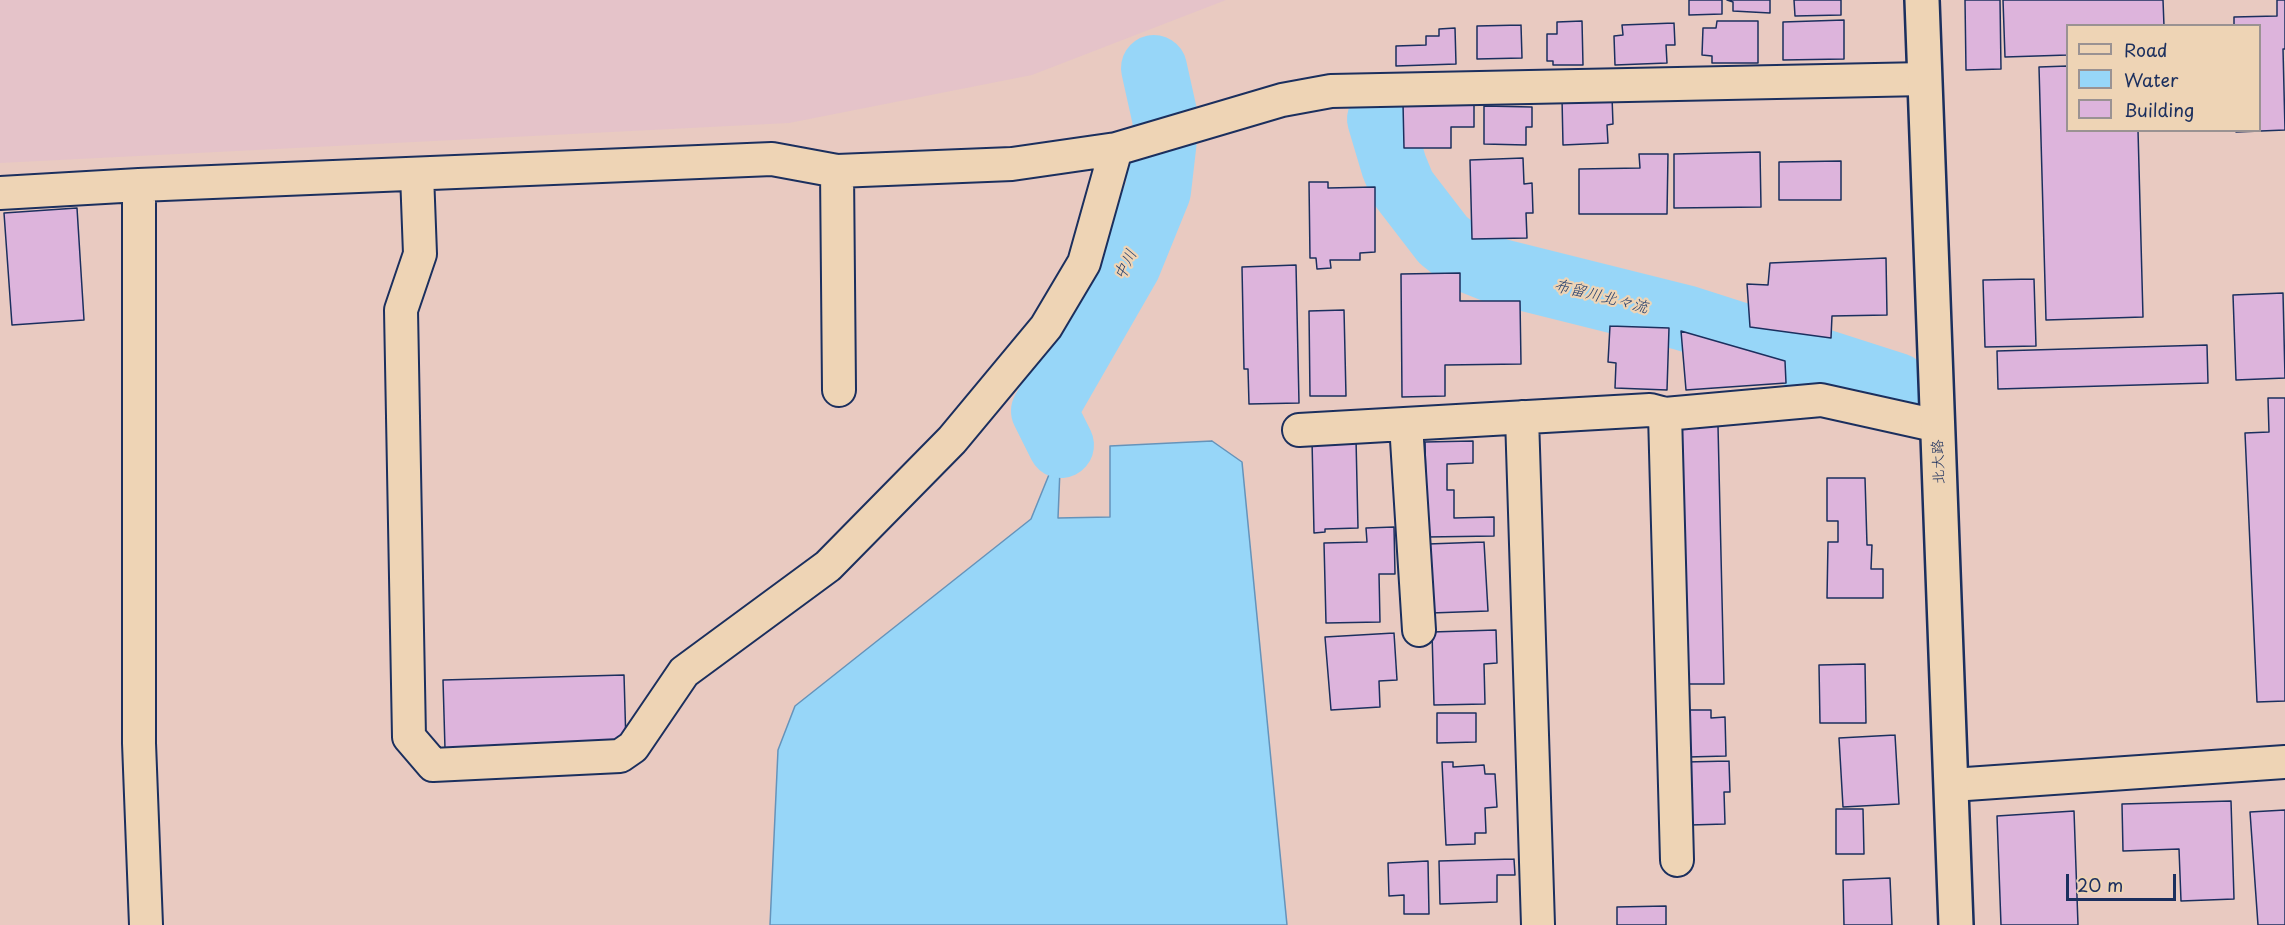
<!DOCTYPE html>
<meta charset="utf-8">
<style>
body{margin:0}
#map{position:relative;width:2285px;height:925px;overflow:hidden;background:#e9cac1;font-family:"Playpen Sans",sans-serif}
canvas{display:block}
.legend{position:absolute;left:2066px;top:24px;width:195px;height:108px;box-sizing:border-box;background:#eed4b5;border:2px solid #9a9292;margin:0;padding:8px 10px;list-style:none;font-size:18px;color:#1b2f5e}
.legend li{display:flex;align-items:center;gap:12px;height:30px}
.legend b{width:30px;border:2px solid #9a9292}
.scale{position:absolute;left:2066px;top:874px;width:110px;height:27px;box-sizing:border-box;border:3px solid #1b2f5e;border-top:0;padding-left:8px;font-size:18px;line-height:21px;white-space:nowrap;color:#1b2f5e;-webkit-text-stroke:4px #eed4b5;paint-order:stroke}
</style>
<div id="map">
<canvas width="2285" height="925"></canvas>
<ul class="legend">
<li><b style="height:8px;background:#eed4b5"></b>Road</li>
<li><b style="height:16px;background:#97d6f8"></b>Water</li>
<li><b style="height:16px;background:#ddb4dc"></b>Building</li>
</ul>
<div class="scale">20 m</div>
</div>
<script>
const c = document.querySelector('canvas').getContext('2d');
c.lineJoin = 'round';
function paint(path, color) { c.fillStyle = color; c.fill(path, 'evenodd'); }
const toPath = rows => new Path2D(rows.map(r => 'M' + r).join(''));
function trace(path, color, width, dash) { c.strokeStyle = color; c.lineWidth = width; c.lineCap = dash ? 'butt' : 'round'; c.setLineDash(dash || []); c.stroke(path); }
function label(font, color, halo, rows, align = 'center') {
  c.font = font + ' "Playpen Sans","Klee One",sans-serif'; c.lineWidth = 4.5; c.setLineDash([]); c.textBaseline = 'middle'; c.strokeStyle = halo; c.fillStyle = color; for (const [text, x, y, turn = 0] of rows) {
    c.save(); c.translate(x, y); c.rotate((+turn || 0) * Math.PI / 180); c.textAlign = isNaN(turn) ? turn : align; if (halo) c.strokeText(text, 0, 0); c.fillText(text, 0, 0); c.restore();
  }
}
paint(toPath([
 [0,0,1226,0,1032,75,789,123,0,163]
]), '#e5c3c9');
const water = toPath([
 [1212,441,1242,462,1287,925,770,925,778,750,795,706,1031,519,1061,445,1058,518,1110,517,1110,446,1212,441]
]);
paint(water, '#97d6f8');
trace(water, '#6593ba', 1.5);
trace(toPath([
 [1380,119,1394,166,1403,188,1443,240,1467,259,1497,271,1685,318,1897,386],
 [1061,445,1044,411,1128,265,1158,191,1166,122,1154,68]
]), '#97d6f8', 66);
const building = toPath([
 [1689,0,1722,0,1722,14,1689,15,1689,0],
 [1727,0,1770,0,1770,13,1733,11,1733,2,1727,0],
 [1794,0,1841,0,1841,15,1795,16,1794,0],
 [1965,0,2000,0,2001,69,1966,70,1965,0],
 [2003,0,2163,0,2164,26,2068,26,2068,55,2005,57,2003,0],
 [2277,0,2285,0,2285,49,2283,49,2285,130,2236,132,2260,130,2260,26,2234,26,2234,17,2277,16,2277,0],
 [1844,20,1844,59,1783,60,1783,22,1844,20],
 [1582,21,1583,65,1553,65,1553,61,1547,61,1547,34,1557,34,1557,22,1582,21],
 [1717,21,1758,21,1758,63,1712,63,1712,56,1702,55,1703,28,1716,28,1717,21],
 [1674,23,1675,45,1666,45,1667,63,1615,65,1614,36,1623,35,1622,25,1674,23],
 [1521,25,1522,58,1477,59,1477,26,1521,25],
 [1455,28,1456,64,1396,66,1396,46,1426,45,1426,36,1439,36,1439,29,1455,28],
 [2068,66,2068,130,2138,130,2143,317,2046,320,2039,67,2068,66],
 [1612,97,1613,124,1607,125,1608,143,1563,145,1562,98,1612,97],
 [1403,103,1474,103,1474,127,1451,127,1451,148,1404,148,1403,103],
 [1484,106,1532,107,1532,127,1526,127,1526,145,1484,144,1484,106],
 [1760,152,1761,207,1674,208,1674,154,1760,152],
 [1639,154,1668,154,1667,214,1579,214,1579,169,1640,168,1639,154],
 [1523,158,1524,184,1532,183,1533,213,1526,213,1527,238,1472,239,1470,160,1523,158],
 [1841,161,1841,200,1779,200,1779,162,1841,161],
 [1309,182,1328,182,1328,188,1375,187,1375,252,1360,253,1360,260,1330,260,1331,268,1317,269,1316,258,1310,258,1309,182],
 [77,208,84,320,12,325,4,213,77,208],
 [1886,258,1887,315,1832,316,1831,338,1750,327,1747,284,1768,285,1770,263,1886,258],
 [1296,265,1299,403,1249,404,1248,369,1244,369,1242,267,1296,265],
 [1460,273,1460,301,1520,301,1521,364,1445,365,1445,396,1402,397,1401,274,1460,273],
 [2034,279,2036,346,1985,347,1983,280,2034,279],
 [2283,293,2285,378,2236,380,2233,295,2283,293],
 [1344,310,1346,396,1310,396,1309,311,1344,310],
 [1610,326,1669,328,1667,390,1615,388,1616,363,1608,362,1610,326],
 [1681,331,1785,361,1786,383,1686,390,1681,331],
 [2207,345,2208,383,1998,389,1997,351,2207,345],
 [2268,398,2285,398,2285,701,2257,702,2245,433,2269,432,2268,398],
 [1718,426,1724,684,1679,684,1672,427,1718,426],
 [1356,439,1358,528,1325,529,1325,532,1314,533,1312,440,1356,439],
 [1473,441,1473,463,1447,464,1447,490,1454,490,1454,518,1494,517,1494,536,1427,537,1425,442,1473,441],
 [1827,478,1865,478,1867,545,1872,545,1871,569,1883,569,1883,598,1827,598,1828,542,1838,542,1838,521,1827,521,1827,478],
 [1394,527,1395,574,1379,574,1380,622,1326,623,1324,543,1367,542,1366,528,1394,527],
 [1484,542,1488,611,1431,613,1428,544,1484,542],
 [1496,630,1497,663,1484,664,1485,704,1434,705,1432,632,1496,630],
 [1394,633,1397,680,1379,681,1380,707,1331,710,1325,637,1394,633],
 [1865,664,1866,723,1820,723,1819,665,1865,664],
 [624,675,626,744,445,749,443,680,624,675],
 [1688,710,1711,710,1711,718,1725,717,1726,756,1688,757,1688,710],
 [1437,713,1476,713,1476,742,1437,743,1437,713],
 [1895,735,1899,804,1843,807,1839,738,1895,735],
 [1729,761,1730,792,1724,792,1725,824,1690,825,1686,762,1729,761],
 [1442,762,1453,762,1453,767,1484,765,1485,774,1495,774,1497,807,1485,808,1486,833,1475,833,1475,844,1446,845,1442,762],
 [2231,801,2234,899,2181,901,2179,849,2123,851,2122,804,2231,801],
 [1836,809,1863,809,1864,854,1836,854,1836,809],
 [2285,810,2285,925,2258,925,2250,812,2285,810],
 [2074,811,2078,925,2001,925,1997,816,2074,811],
 [1514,859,1515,875,1497,875,1497,902,1440,904,1439,861,1514,859],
 [1428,861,1429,914,1404,914,1404,895,1389,896,1388,863,1428,861],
 [1890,878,1892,925,1844,925,1843,880,1890,878],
 [1666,906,1666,925,1617,925,1617,907,1666,906]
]);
paint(building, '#ddb4dc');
trace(building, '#1b2f5e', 1.5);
const minor = toPath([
 [837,171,839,390],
 [417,174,420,254,401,310,409,737,433,765,620,756,633,747,684,672,828,566,952,440,1046,327,1084,263,1116,149],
 [139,185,139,743,146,925],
 [0,193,139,185,772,159,837,171,1012,164,1116,149,1282,100,1331,91,1925,79],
 [1665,414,1677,860],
 [1522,417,1538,925],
 [1406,424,1419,630],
 [1299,430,1650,410,1665,414,1821,400,1938,426],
 [1952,785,2285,762]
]);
const tertiary = toPath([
 [1922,0,1956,925]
]);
trace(minor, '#1b2f5e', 36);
trace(tertiary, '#1b2f5e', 38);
trace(minor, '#eed4b5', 32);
trace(tertiary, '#eed4b5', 33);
label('15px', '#1b2f5e', '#eed4b5', [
 ["北大路",1939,462,-92]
]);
label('italic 16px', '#27406d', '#eed4b5', [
 ["中川",1126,265,-64],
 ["布留川北々流",1601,297,14]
]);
</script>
